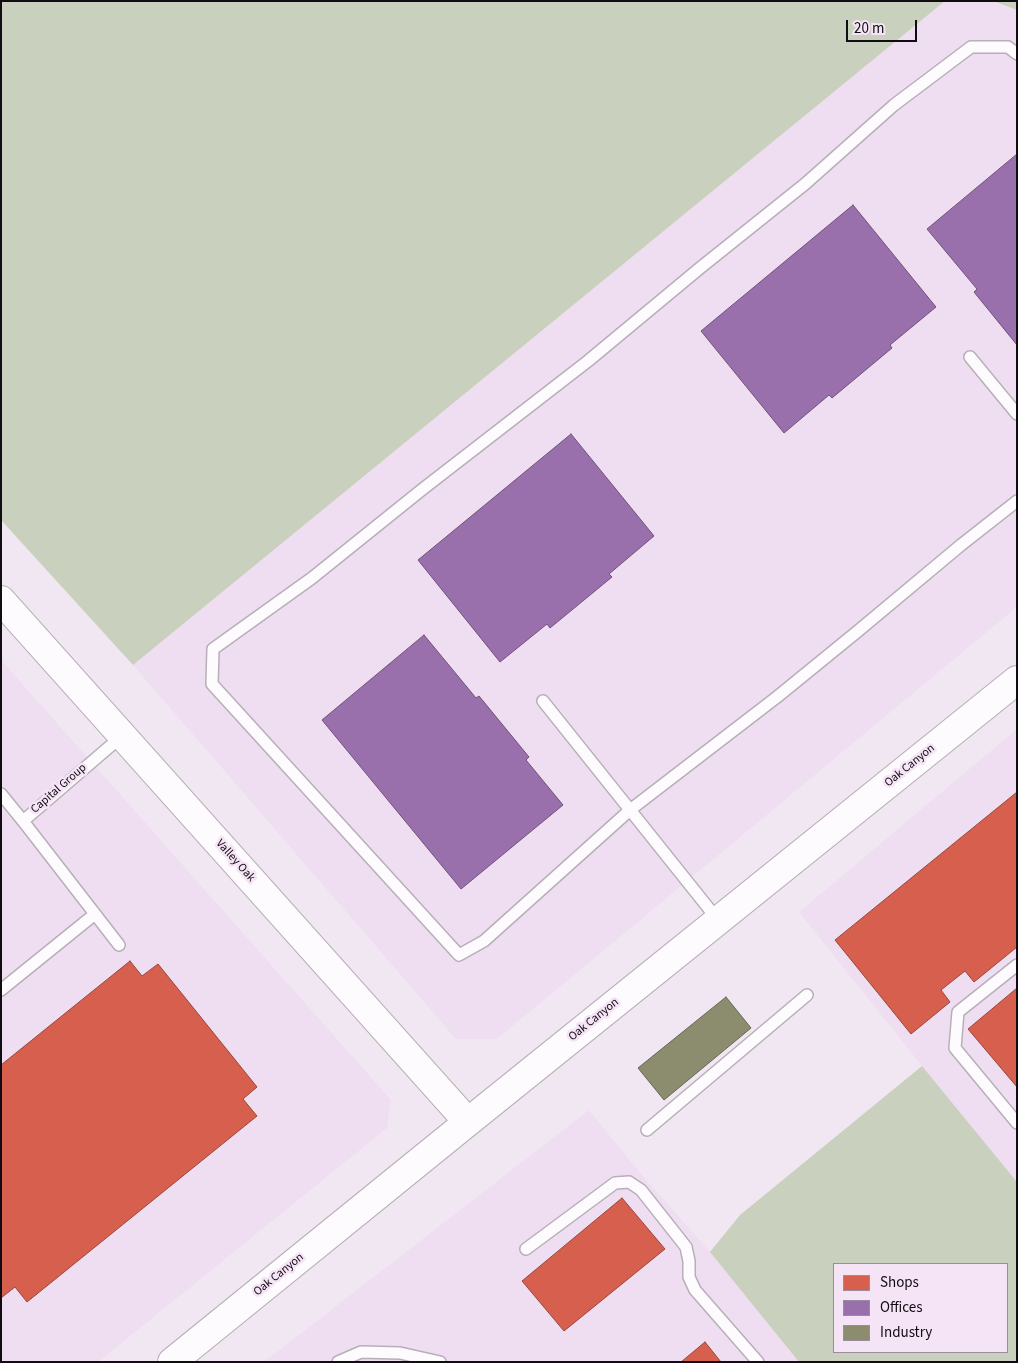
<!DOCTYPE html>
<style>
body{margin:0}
#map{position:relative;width:1018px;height:1363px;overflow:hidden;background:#f1e7f2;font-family:"Source Sans 3",sans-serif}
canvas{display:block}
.frame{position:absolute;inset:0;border:2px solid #110b12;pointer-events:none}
.legend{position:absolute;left:833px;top:1263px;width:175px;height:90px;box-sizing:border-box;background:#f5e3f6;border:1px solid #9a8d9b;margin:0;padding:6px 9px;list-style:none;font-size:15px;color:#110b12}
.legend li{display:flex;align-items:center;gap:10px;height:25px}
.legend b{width:25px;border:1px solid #9a8d9b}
.scale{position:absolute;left:846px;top:20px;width:71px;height:22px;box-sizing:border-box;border:2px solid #110b12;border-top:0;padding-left:6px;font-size:15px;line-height:18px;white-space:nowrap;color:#110b12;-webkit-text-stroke:4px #f5e3f6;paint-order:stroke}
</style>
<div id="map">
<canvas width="1018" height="1363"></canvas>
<div class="frame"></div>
<ul class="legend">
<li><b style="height:14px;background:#d6604d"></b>Shops</li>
<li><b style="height:14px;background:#9970ab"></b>Offices</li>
<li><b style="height:14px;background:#8c8c6e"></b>Industry</li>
</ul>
<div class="scale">20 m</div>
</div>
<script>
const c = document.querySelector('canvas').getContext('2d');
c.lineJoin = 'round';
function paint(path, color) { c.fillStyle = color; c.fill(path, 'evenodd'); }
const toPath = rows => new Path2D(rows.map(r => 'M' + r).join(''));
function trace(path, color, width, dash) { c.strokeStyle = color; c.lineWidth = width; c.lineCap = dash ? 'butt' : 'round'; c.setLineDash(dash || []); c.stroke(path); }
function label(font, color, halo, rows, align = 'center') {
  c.font = font + ' "Source Sans 3",sans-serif'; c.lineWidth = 5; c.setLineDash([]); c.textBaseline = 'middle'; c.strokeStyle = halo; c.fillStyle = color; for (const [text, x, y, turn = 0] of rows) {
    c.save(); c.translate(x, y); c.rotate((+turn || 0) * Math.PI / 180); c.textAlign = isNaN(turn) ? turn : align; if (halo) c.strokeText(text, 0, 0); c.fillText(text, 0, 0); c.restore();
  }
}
paint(toPath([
 [945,1,993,1,1017,10,1017,607,497,1039,456,1039,133,665],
 [1,660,391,1100,387,1128,98,1362,1,1362],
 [1017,729,1017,1182,922,1066,799,912],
 [589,1110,641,1174,710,1252,799,1362,264,1362]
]), '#efdef1');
paint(toPath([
 [1,1,945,1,133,665,1,520],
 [993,1,1017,1,1017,10],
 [922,1066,1017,1182,1017,1362,799,1362,710,1252,740,1215],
 [834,1264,1007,1264,1007,1352,834,1352]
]), '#c9d0bd');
const shops = toPath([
 [1017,792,1017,947,974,982,965,971,941,990,950,1002,911,1034,835,940,1017,792],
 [130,961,142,976,158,964,257,1087,243,1099,257,1116,27,1302,15,1287,1,1298,1,1065,130,961],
 [1017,988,1017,1087,968,1029,1017,988],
 [622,1198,665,1249,564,1331,522,1281,622,1198],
 [705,1342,721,1362,681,1362,705,1342]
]);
paint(shops, '#d6604d');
trace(shops, '#9b463b', 1);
const offices = toPath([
 [1017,154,1017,345,974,292,977,289,927,229,1017,154],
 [853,205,936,307,890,345,892,348,832,398,829,395,784,433,701,331,853,205],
 [571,434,654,536,609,574,612,577,550,628,547,624,500,662,418,560,571,434],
 [424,635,476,698,479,696,529,757,526,760,563,805,461,889,322,720,424,635]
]);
paint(offices, '#9970ab');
trace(offices, '#70527d', 1);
const industry = toPath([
 [726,997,751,1028,664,1100,638,1068,726,997]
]);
paint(industry, '#8c8c6e');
trace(industry, '#676552', 1);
const lane = toPath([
 [1017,54,1008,47,971,47,894,105,805,184,700,268,588,361,424,488,312,578,213,649,212,684,459,955,484,941,630,810,777,697,858,631,961,545,1017,501],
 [970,357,1017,414],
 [543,701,718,920],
 [1,794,23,821,122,736],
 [23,821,119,945],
 [1017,965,958,1012,955,1048,1017,1123],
 [1,990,95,914],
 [647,1130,807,995],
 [526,1249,615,1183,629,1182,641,1190,686,1247,689,1261,689,1277,695,1290,758,1362],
 [338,1362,361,1352,400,1353,440,1362]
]);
const secondary = toPath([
 [1,600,468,1122],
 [172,1362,468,1122,1017,680]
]);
trace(lane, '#b7afb7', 14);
trace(secondary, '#b7afb7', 30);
trace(lane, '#fdfbfd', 11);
trace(secondary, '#fdfbfd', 28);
label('12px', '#110b12', '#f5e3f6', [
 ["Oak Canyon",910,766,-39],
 ["Capital Group",59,789,-41],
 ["Valley Oak",235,861,48],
 ["Oak Canyon",594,1020,-39],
 ["Oak Canyon",279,1275,-39]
]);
</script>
